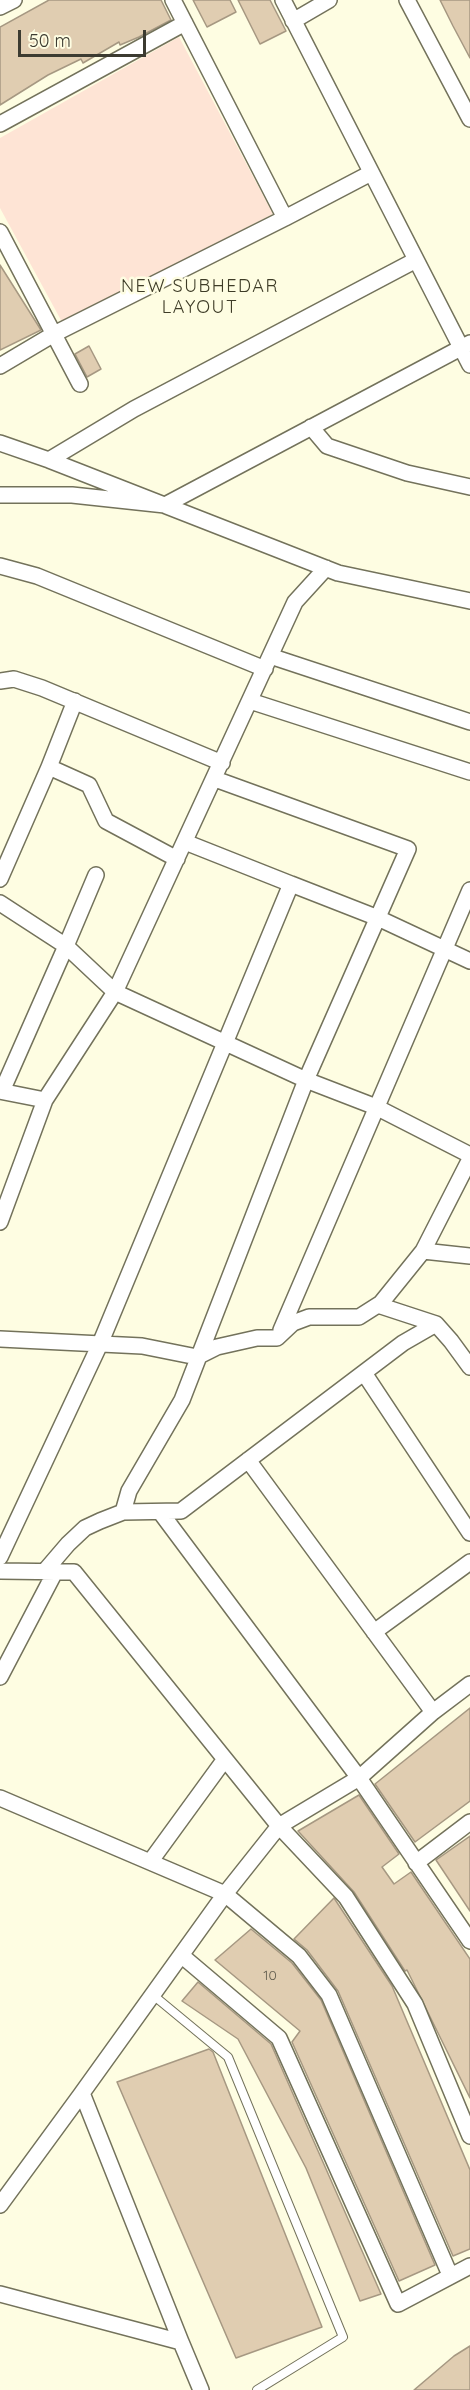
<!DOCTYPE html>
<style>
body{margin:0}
#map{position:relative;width:470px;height:2390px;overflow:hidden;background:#fefde2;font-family:Quicksand,sans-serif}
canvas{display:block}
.scale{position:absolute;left:18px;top:30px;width:128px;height:27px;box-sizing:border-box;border:3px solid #3c3b31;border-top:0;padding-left:8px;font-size:18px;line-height:21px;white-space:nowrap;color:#3c3b31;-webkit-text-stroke:4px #fefde2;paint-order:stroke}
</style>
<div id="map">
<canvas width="470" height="2390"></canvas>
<div class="scale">50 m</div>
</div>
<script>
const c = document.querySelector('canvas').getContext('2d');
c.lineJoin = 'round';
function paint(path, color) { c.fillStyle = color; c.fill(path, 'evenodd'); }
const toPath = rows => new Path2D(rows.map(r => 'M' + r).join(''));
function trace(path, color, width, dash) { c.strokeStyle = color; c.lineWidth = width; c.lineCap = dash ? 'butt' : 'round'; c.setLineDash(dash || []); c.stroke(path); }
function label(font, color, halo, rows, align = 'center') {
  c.font = font + ' Quicksand,sans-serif'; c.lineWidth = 5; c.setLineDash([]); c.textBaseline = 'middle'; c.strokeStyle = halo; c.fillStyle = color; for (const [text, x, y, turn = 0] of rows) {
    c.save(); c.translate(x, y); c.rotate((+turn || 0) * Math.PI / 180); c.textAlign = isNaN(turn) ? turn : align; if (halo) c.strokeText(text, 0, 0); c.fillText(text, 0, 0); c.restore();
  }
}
paint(toPath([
 [179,37,273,214,62,322,0,208,0,138]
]), '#fee4d5');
const building = toPath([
 [49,0,161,0,171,20,139,37,120,45,119,42,83,63,81,59,48,75,0,105,0,27,49,0],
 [193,0,230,0,236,12,207,27,193,0],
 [238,0,270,0,286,31,260,44,238,0],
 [440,0,470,0,470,58,453,26,440,0],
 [0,265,41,330,0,350,0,265],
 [89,346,101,369,87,377,75,354,89,346],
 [470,1708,470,1801,415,1842,375,1784,470,1708],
 [359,1795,399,1854,382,1867,394,1884,411,1872,470,1959,470,2098,407,1970,405,1971,354,1892,298,1831,359,1795],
 [470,1836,470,1911,436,1860,470,1836],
 [334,1898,392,1986,470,2170,470,2249,453,2256,338,1991,307,1950,294,1939,334,1898],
 [251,1929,292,1963,321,2000,435,2265,399,2281,292,2042,300,2031,215,1960,251,1929],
 [198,1982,271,2044,381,2294,360,2301,306,2168,238,2039,182,2001,198,1982],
 [209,2049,213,2052,322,2327,236,2358,117,2082,209,2049],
 [470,2346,470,2390,414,2390,454,2356,470,2346]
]);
paint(building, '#e0cdb1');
trace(building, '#a69882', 1.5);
const lane = toPath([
 [153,1995,228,2057,343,2337,257,2390]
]);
const street = toPath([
 [283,0,470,365],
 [407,0,470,119],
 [0,7,14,0],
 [293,21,329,0],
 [0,124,185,23],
 [285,218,371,173],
 [0,232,80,384],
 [0,366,54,334,285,218,173,0],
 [311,427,327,446,407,473,470,487],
 [0,443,49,460,338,573,470,601],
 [49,460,134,409,416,260],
 [0,495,72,495,165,505,470,343],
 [0,566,37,576,265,669],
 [270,656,470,722],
 [0,681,14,679,42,688,222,763],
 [250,701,470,772],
 [49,767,75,701],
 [185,842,291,884],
 [0,879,49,767,89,785,106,821,177,859],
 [0,903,66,946,96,875],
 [0,1091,45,1100],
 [2,1091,66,946,115,992,306,1080,376,1107,470,1155],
 [0,1222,45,1100,115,992,295,602,326,568],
 [423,1251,470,1256],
 [378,1305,436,1324],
 [281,1330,470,890],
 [0,1339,142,1346,197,1357,217,1347,257,1338,277,1338,293,1323,309,1317,359,1317,381,1303,423,1251,470,1159],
 [364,1373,470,1533],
 [248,1460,433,1712],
 [123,1512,129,1491,182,1400,306,1080,408,849,215,779],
 [161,1513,359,1778,470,1941],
 [0,1557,100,1344,291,884,378,918,470,961],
 [0,1571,74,1572,279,1826,346,1897,415,2004,470,2136],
 [44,1572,68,1544,85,1528,100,1521,123,1512,181,1511,403,1343,436,1324,451,1341,470,1367],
 [374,1632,470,1562],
 [0,1677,55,1572],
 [0,1798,225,1894,299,1956,329,1995,450,2275],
 [150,1862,225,1759],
 [416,1863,470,1822],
 [181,1955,279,2038,398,2304,470,2266],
 [0,2205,82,2093],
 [0,2294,181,2342,201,2390],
 [181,2342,82,2093,225,1894,279,1826,359,1778,433,1712,470,1684]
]);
trace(lane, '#73725b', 10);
trace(street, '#73725b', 18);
trace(lane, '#fff', 8);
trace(street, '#fff', 15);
label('14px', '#656051', null, [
 ["10",270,1976]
]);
c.letterSpacing = '1.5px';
label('18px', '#3e3c27', '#fefde2', [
 ["NEW SUBHEDAR",200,287],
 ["LAYOUT",200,308]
]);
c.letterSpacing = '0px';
</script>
